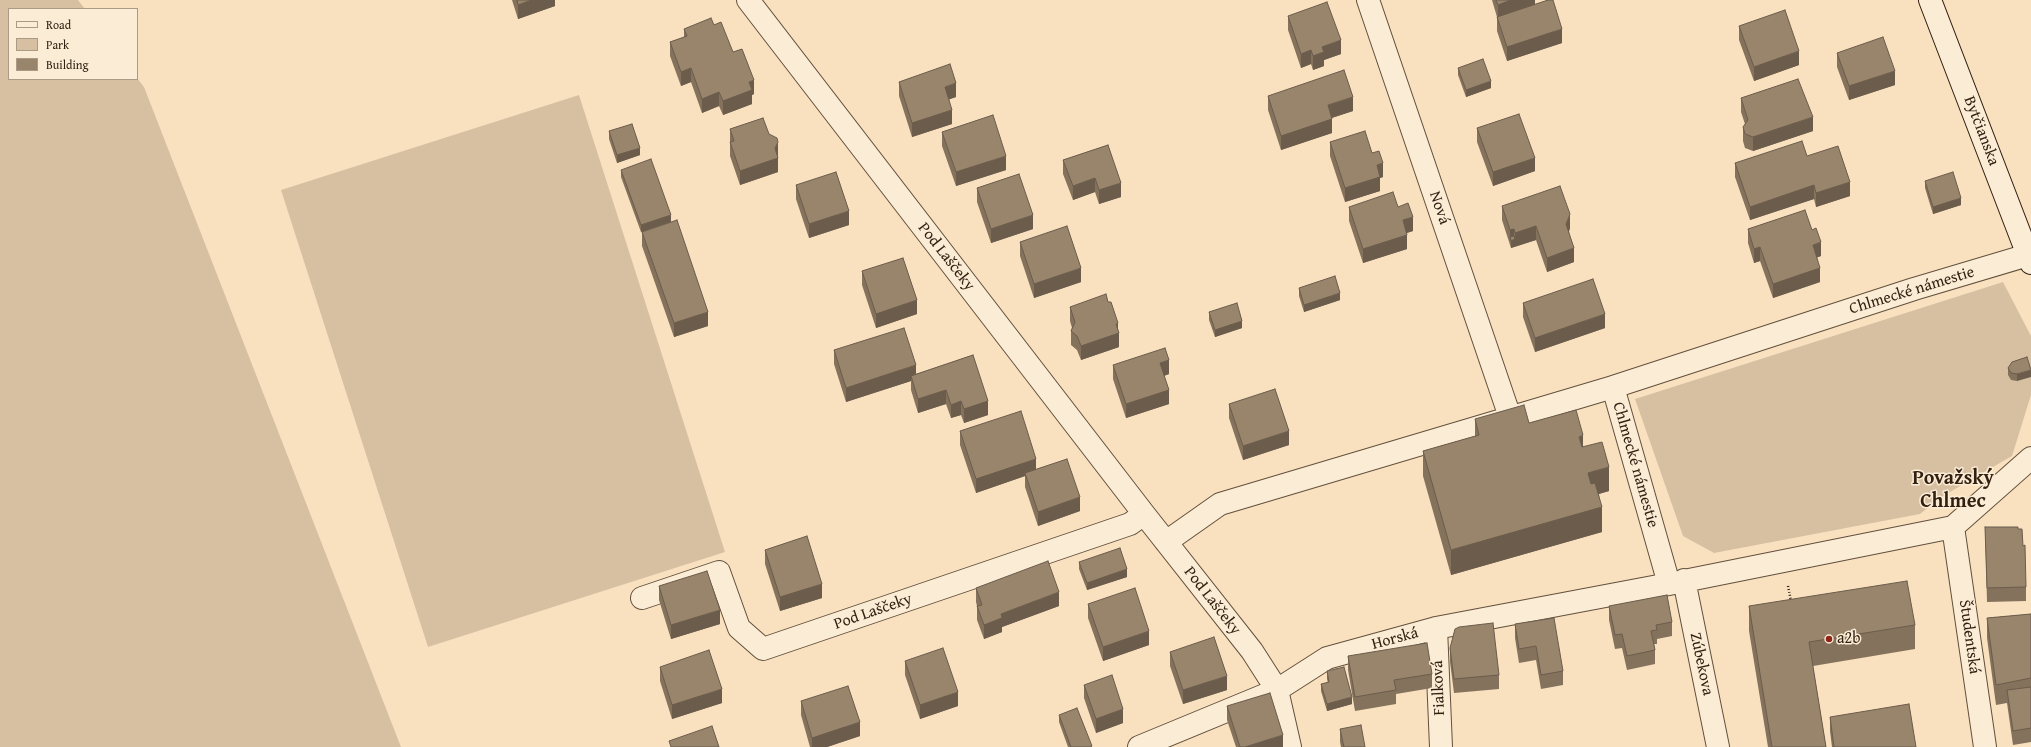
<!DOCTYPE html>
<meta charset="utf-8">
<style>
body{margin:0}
#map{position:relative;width:2031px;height:747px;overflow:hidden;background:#f9e1c0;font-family:"Gentium Book Plus",serif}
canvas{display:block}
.legend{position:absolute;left:8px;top:8px;width:130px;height:72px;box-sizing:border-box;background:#fbecd6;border:1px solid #aa9a87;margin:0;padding:5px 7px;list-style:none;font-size:12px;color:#311f10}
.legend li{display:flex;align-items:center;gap:8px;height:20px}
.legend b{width:20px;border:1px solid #aa9a87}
</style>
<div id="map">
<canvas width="2031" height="747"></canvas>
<ul class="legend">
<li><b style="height:5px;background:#fbecd6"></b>Road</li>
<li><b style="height:11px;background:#d7c0a2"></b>Park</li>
<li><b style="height:11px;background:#99846c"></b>Building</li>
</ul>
</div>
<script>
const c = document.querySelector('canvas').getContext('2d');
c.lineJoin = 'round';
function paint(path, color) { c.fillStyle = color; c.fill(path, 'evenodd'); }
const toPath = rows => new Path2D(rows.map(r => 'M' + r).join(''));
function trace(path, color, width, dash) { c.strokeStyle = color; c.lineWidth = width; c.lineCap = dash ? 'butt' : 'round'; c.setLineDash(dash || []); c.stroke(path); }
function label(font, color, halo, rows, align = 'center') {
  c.font = font + ' "Gentium Book Plus",serif'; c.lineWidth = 3; c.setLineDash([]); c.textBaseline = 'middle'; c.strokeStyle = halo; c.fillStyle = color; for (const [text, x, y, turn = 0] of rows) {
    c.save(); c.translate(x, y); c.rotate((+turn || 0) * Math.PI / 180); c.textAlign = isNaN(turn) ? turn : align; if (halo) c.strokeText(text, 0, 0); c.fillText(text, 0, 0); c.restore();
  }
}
paint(toPath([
 [0,0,78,0,85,9,9,9,9,79,137,78,144,87,401,747,0,747],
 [579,95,725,552,428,647,281,190],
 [2003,282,2031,336,2031,395,2012,456,1943,496,1920,514,1714,553,1683,536,1635,399]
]), '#d7c0a2');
const minor = toPath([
 [748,0,1144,514,1252,651,1277,690,1290,747],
 [1368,0,1510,417],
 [2028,255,1914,289,1613,387,1669,584,1953,527,2031,458],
 [1953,527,1985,747],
 [1166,542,1220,504,1613,387],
 [1684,580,1718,747],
 [642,598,719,572,739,628,763,649,1130,524,1144,514],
 [1436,628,1441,747],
 [1139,747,1277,690,1327,658,1436,628,1669,584]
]);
const secondary = toPath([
 [1930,0,2031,263]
]);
trace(minor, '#63503c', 24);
trace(secondary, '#311f10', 24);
trace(toPath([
 [1788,586,1791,601]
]), '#311f10', 2.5, [1, 2]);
trace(minor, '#fbecd6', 22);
trace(secondary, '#fbecd6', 22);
paint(toPath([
 [512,0,555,0,555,6,518,19],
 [1492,0,1535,0,1535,5,1562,43,1507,61,1497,31,1497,17],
 [1288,16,1341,54,1324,60,1324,66,1313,70,1311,64,1301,68,1288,30],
 [714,25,733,52,754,94,752,95,752,104,723,115,719,106,702,113,691,82,681,86,670,56,670,42,684,37,684,29],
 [1739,26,1799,65,1754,81,1739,40],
 [1837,53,1895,85,1849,100,1837,67],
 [1458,68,1491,88,1466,97,1458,75],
 [899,82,956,97,949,99,952,124,912,137,899,96],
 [1268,96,1353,111,1332,118,1332,133,1281,150,1268,110],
 [1741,98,1813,131,1753,151,1745,148,1743,141,1743,127,1745,124,1741,112],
 [1477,128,1535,171,1493,186,1477,142],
 [730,129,769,134,778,156,778,172,740,185,730,156],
 [609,131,640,155,617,163,609,139],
 [942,132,1006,170,956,186,942,146],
 [1330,142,1372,153,1383,177,1380,178,1380,191,1345,202,1330,156],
 [1108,145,1121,197,1099,204,1095,192,1073,200,1063,174,1063,160],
 [1807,156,1850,196,1816,207,1814,199,1750,220,1735,177,1735,163],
 [621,170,671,222,641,232,621,177],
 [1925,181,1961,205,1933,214,1925,188],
 [796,185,849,225,809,238,796,199],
 [977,188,1033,229,991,243,977,202],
 [1502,206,1570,228,1569,232,1574,262,1547,272,1536,240,1511,248,1502,220],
 [1349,207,1398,207,1413,231,1407,233,1407,249,1363,263,1349,221],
 [1748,229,1821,256,1817,257,1820,282,1773,298,1760,261,1754,263,1748,243],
 [642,232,708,326,674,337,642,246],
 [1020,242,1081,282,1034,298,1020,256],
 [862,271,917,314,876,328,862,285],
 [1299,288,1340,300,1304,312,1299,296],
 [1108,302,1118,330,1119,347,1081,360,1077,350,1071,345,1071,331,1072,328,1070,321,1070,307],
 [1523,303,1605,328,1535,352,1523,317],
 [1209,312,1242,328,1215,337,1209,320],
 [834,350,916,374,973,355,988,415,964,423,961,415,951,418,946,404,918,413,911,390,911,381,846,402,834,364],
 [2027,357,2017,381,2011,380,2008,375,2008,368],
 [1113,365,1169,374,1164,376,1169,404,1126,418,1113,379],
 [1229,404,1289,445,1243,460,1229,418],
 [1475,419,1529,423,1583,447,1609,491,1599,494,1602,532,1451,575,1423,476,1423,451,1475,436],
 [960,431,1036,469,1080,511,1038,526,1025,487,1025,476,976,493,960,445],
 [1985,527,2018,529,2026,587,2026,601,1987,602],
 [765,550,822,598,780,611,765,564],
 [1079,562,1127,577,1087,590,1079,569],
 [659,586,720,624,671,639,659,600],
 [976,588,1059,606,1002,627,1002,632,984,639,977,620,977,606,976,602],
 [1088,604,1149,645,1103,661,1088,618],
 [1609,606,1672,622,1672,636,1657,639,1657,644,1654,644,1655,650,1655,664,1627,670,1622,648,1615,649,1609,620],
 [1749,606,1915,625,1915,649,1813,666,1826,747,1768,747,1749,631],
 [2031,614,2031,742,2013,745,2007,703,1996,705,1987,638,1987,618],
 [1515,624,1563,671,1563,685,1541,689,1536,660,1519,663,1515,638],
 [1450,648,1499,675,1499,689,1454,693,1450,662],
 [1170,652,1227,690,1183,704,1170,666],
 [1348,656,1432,674,1432,688,1396,694,1396,704,1355,711,1348,670],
 [905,661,958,706,920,719,905,675],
 [660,667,722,703,672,719,660,681],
 [1327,671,1352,704,1327,711,1321,691,1321,684,1328,683,1327,679],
 [1084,685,1123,723,1096,733,1084,698],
 [801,701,860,736,827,747,810,747,801,715],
 [1227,706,1283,747,1236,747,1227,720],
 [1059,715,1092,747,1068,747,1059,722],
 [1830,717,1916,747,1832,747,1830,731],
 [1340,729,1365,747,1341,747,1340,742]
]), '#84725d');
paint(toPath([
 [532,0,555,0,555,6,518,19,518,5],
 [1511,0,1535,0,1535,6,1498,18,1498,5],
 [1562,29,1562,43,1507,61,1507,47],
 [1341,40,1341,54,1324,60,1324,66,1313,70,1313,56,1322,47],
 [1311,50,1311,64,1301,68,1301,54],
 [1799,51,1799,65,1754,81,1754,67],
 [691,68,691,82,681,86,681,72],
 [1895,71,1895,85,1849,100,1849,86],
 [754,80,754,94,752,95,752,104,723,115,723,101,749,82],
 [1491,81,1491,88,1466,97,1466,90],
 [956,83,956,97,945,101,945,87],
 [719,92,719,106,702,113,702,99],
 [1353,97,1353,111,1328,119,1328,105],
 [952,110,952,124,912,137,912,123],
 [1813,117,1813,131,1753,151,1753,137],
 [1332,119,1332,133,1281,150,1281,136],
 [778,142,778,156,777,158,778,158,778,172,740,185,740,171,775,148],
 [640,148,640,155,617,163,617,155],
 [1006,156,1006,170,956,186,956,172],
 [1535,158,1535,171,1493,186,1493,172],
 [1383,163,1383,177,1380,178,1380,191,1345,202,1345,188,1377,165],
 [1095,178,1095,192,1073,200,1073,186],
 [1850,182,1850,196,1816,207,1816,193],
 [1121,183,1121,197,1099,204,1099,190],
 [1814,185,1814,199,1750,220,1750,207],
 [1961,198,1961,205,1933,214,1933,207],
 [849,211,849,225,809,238,809,224],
 [1570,214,1570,228,1566,238,1566,224],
 [671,215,671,222,641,232,641,225],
 [1033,215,1033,229,991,243,991,229],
 [1413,217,1413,231,1403,234,1403,220],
 [1536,226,1536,240,1511,248,1511,241,1510,237,1510,230,1514,229,1514,240,1515,239,1515,233],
 [1407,235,1407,249,1363,263,1363,249],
 [1821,242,1821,256,1813,259,1813,245],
 [1760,247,1760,261,1754,263,1754,249],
 [1574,248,1574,262,1547,272,1547,258],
 [1081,268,1081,282,1034,298,1034,284],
 [1820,268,1820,282,1773,298,1773,284],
 [1340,293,1340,300,1304,312,1304,305],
 [917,300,917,314,876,328,876,314],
 [708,312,708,326,674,337,674,323],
 [1605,314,1605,328,1535,352,1535,338],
 [1242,321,1242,328,1215,337,1215,330],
 [1118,323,1118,333,1119,333,1119,347,1081,360,1081,346],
 [1169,360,1169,374,1160,377,1160,363],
 [916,365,916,379,911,376,911,381,846,402,846,388],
 [2031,370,2031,377,2017,381,2017,374],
 [946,390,946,404,918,413,918,399],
 [1169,390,1169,404,1126,418,1126,404],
 [961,401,961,415,951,418,951,405],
 [988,401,988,415,964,423,964,409],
 [1289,431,1289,445,1243,460,1243,446],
 [1583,435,1583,460,1579,437],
 [1036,459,1036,473,1025,473,1025,476,976,493,976,479],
 [1609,467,1609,491,1588,497,1588,473],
 [1080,497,1080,511,1038,526,1038,512],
 [1602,507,1602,532,1451,575,1451,550],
 [1127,569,1127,577,1087,590,1087,583],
 [822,584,822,598,780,611,780,597],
 [1059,592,1059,606,1002,627,1002,632,984,639,984,625,1001,614],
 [720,610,720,624,671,639,671,625],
 [1149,631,1149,645,1103,661,1103,647],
 [1227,676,1227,690,1183,704,1183,690],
 [722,689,722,703,672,719,672,705],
 [958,692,958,706,920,719,920,705],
 [1352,697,1352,704,1327,711,1327,704],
 [1123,709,1123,723,1096,733,1096,719],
 [860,722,860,736,827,747,812,747,812,738],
 [1283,735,1283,747,1245,747]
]), '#6b5c4c');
const building = toPath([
 [517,0,532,0,518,5,517,0],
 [1496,0,1511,0,1498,5,1496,0],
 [1548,0,1553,0,1562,29,1507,47,1497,17,1548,0],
 [1327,2,1341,40,1322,47,1324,52,1313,56,1311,50,1301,54,1288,16,1327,2],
 [1785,10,1799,51,1754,67,1739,26,1785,10],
 [711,18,714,25,721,22,733,52,742,49,754,80,749,82,752,90,723,101,719,92,702,99,691,68,681,72,670,42,687,36,684,29,711,18],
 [1883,37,1895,71,1849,86,1837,53,1883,37],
 [1483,59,1491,81,1466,90,1458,68,1483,59],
 [950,64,956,83,945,87,952,110,912,123,899,82,950,64],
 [1344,70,1353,97,1328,105,1332,119,1281,136,1268,96,1344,70],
 [1798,79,1813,117,1753,137,1745,134,1743,127,1748,120,1741,98,1798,79],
 [1519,114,1535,158,1493,172,1477,128,1519,114],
 [993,115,1006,156,956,172,942,132,993,115],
 [763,118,769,134,777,138,778,142,775,148,778,158,740,171,730,142,734,141,730,129,763,118],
 [632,124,640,148,617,155,609,131,632,124],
 [1365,131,1372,153,1379,151,1383,163,1377,165,1380,177,1345,188,1330,142,1365,131],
 [1802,141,1807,156,1838,146,1850,182,1816,193,1814,185,1750,207,1735,163,1802,141],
 [1108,145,1121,183,1099,190,1095,178,1073,186,1063,160,1108,145],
 [651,159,671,215,641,225,621,170,651,159],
 [836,172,849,211,809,224,796,185,836,172],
 [1953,172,1961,198,1933,207,1925,181,1953,172],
 [1019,174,1033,215,991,229,977,188,1019,174],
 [1560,186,1570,214,1566,224,1574,248,1547,258,1536,226,1515,233,1514,229,1510,230,1502,206,1560,186],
 [1393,192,1398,207,1408,203,1413,217,1403,220,1407,235,1363,249,1349,207,1393,192],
 [1805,210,1812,230,1816,228,1821,242,1813,245,1820,268,1773,284,1760,247,1754,249,1748,229,1805,210],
 [677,220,708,312,674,323,642,232,677,220],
 [1067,226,1081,268,1034,284,1020,242,1067,226],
 [1514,236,1515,239,1511,241,1510,237,1514,236],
 [903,258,917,300,876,314,862,271,903,258],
 [1335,276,1340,293,1304,305,1299,288,1335,276],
 [1593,279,1605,314,1535,338,1523,303,1593,279],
 [1106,294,1108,302,1111,302,1118,323,1116,324,1119,333,1081,346,1077,336,1071,331,1075,322,1070,307,1106,294],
 [1237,303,1242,321,1215,330,1209,312,1237,303],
 [904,328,916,365,846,388,834,350,904,328],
 [1165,348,1169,360,1160,363,1169,390,1126,404,1113,365,1165,348],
 [973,355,988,401,964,409,961,401,951,405,946,390,918,399,911,376,973,355],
 [2027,357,2031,370,2017,374,2011,373,2008,368,2012,362,2027,357],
 [1275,389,1289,431,1243,446,1229,404,1275,389],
 [1524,405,1529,423,1576,410,1583,435,1579,437,1582,447,1602,442,1609,467,1588,473,1591,484,1595,483,1602,507,1451,550,1423,451,1479,435,1475,419,1524,405],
 [1021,411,1036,459,976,479,960,431,1021,411],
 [1067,459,1080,497,1038,512,1025,473,1067,459],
 [1985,527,2018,527,2018,529,2022,529,2023,546,2025,545,2026,587,1987,588,1985,527],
 [807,536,822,584,780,597,765,550,807,536],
 [1120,548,1127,569,1087,583,1079,562,1120,548],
 [1048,561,1059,592,1001,614,1002,618,984,625,977,606,982,605,976,588,1048,561],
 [707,571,720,610,671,625,659,586,707,571],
 [1907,581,1915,625,1809,642,1826,747,1772,747,1749,606,1907,581],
 [1135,588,1149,631,1103,647,1088,604,1135,588],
 [1667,595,1672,622,1656,625,1657,630,1651,631,1655,650,1627,656,1622,634,1615,635,1609,606,1667,595],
 [2031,614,2031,678,1996,685,1987,618,2031,614],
 [1554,618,1563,671,1541,675,1536,646,1519,649,1515,624,1554,618],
 [1493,623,1499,675,1454,679,1450,648,1455,629,1459,627,1493,623],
 [1214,637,1227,676,1183,690,1170,652,1214,637],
 [1427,643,1432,674,1394,680,1396,690,1355,697,1348,656,1427,643],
 [943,648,958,692,920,705,905,661,943,648],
 [709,650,722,689,672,705,660,667,709,650],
 [1344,667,1352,697,1327,704,1321,684,1329,682,1327,671,1344,667],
 [1112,675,1123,709,1096,719,1084,685,1112,675],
 [848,686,860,722,812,738,801,701,848,686],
 [2031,687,2031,728,2013,731,2007,690,2031,687],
 [1270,693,1283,735,1245,747,1240,747,1227,706,1270,693],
 [1909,704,1916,747,1834,747,1830,717,1909,704],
 [1077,708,1092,746,1090,747,1071,747,1059,715,1077,708],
 [1361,725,1365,747,1344,747,1340,729,1361,725],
 [712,726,719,747,671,747,669,741,712,726]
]);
paint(building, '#99846c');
trace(building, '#6b5c4c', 1);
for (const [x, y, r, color] of [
 [1829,639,4,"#8f2418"]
]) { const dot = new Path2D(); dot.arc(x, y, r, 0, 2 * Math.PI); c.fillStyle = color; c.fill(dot); trace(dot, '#fbecd6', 1.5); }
label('16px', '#311f10', '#fbecd6', [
 ["Bytčianska",1981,131,69],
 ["Nová",1439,208,71],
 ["Pod Laščeky",946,257,52],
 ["Chlmecké námestie",1912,291,-17],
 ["Chlmecké námestie",1635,465,74],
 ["Pod Laščeky",1212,601,52],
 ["Pod Laščeky",873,612,-19],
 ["Študentská",1969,637,82],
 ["Horská",1395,639,-15],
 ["Zúbekova",1701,664,78],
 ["Fialková",1439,688,-92]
]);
label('16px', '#311f10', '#fbecd6', [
 ["a2b",1837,639]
], 'left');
label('bold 20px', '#311f10', '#fbecd6', [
 ["Považský",1953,479],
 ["Chlmec",1953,502]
]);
</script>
